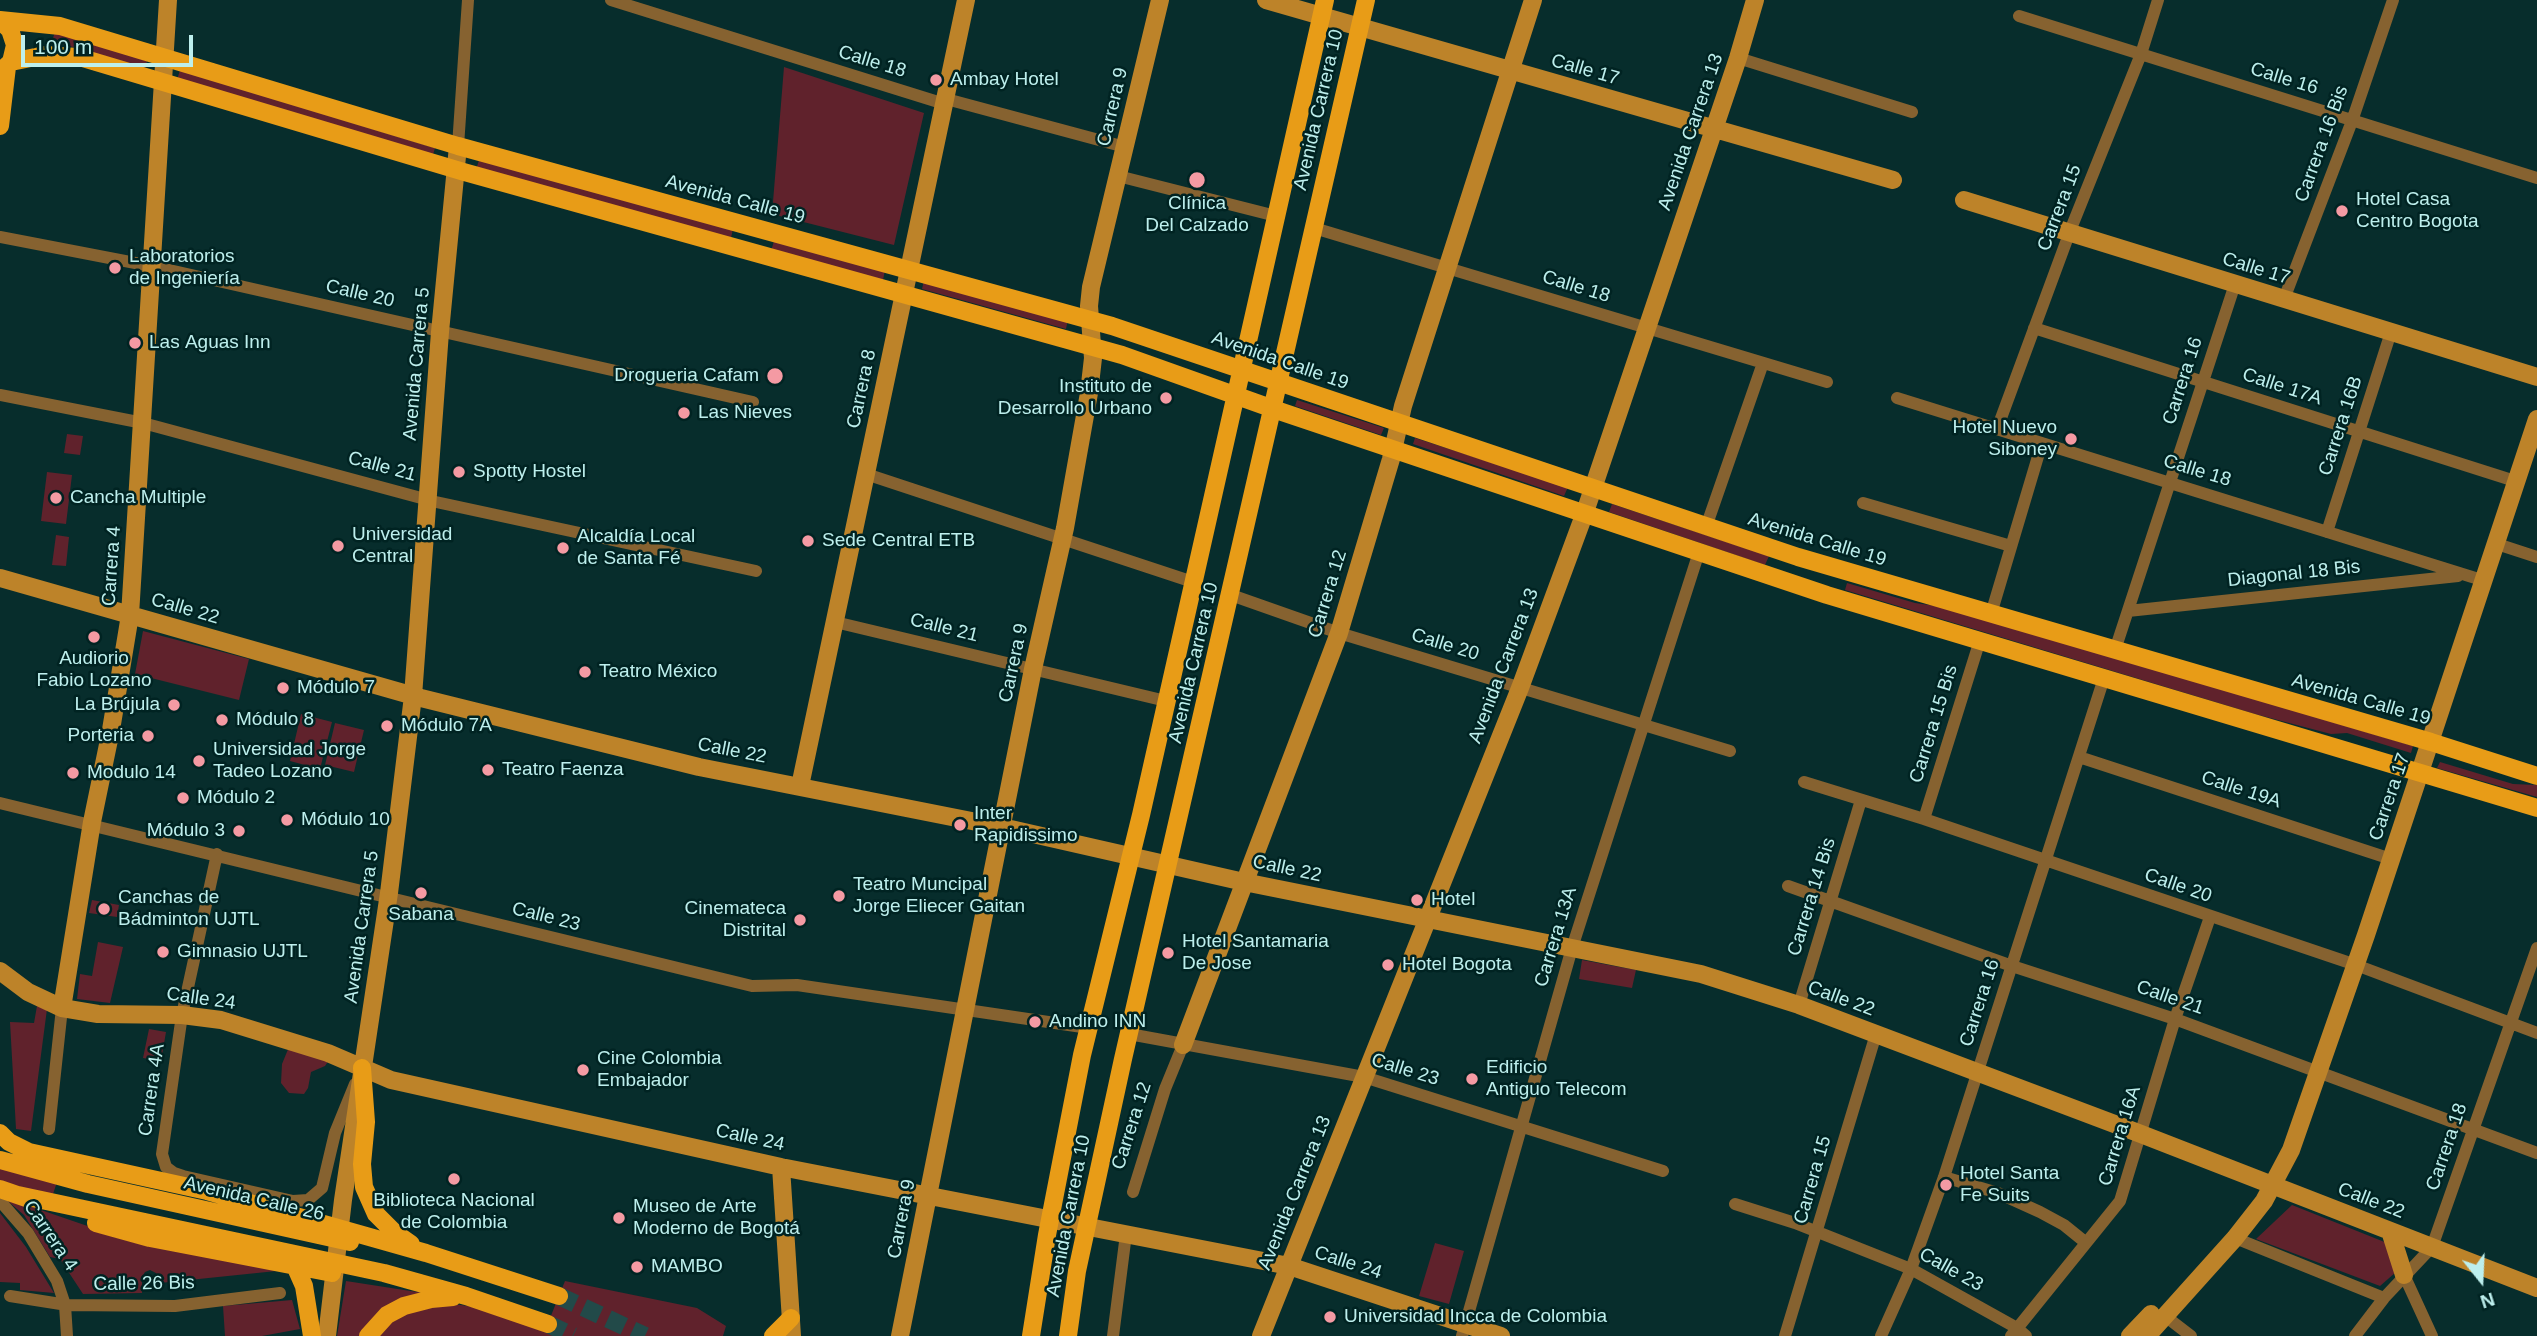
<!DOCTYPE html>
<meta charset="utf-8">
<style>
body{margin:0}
#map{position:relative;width:2537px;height:1336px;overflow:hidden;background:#072d2c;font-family:Arial,sans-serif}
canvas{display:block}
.north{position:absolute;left:2446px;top:1245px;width:70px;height:70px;-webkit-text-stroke:5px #002322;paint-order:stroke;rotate:162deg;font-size:19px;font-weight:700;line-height:28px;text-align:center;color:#bdefed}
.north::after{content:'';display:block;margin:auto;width:24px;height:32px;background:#bdefed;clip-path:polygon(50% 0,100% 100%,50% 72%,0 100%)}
.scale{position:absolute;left:21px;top:35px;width:172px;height:32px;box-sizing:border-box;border:4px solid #bdefed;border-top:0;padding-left:9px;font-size:21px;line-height:24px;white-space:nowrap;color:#bdefed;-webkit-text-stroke:5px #002322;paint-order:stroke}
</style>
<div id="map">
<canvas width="2537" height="1336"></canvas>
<div class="north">N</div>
<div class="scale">100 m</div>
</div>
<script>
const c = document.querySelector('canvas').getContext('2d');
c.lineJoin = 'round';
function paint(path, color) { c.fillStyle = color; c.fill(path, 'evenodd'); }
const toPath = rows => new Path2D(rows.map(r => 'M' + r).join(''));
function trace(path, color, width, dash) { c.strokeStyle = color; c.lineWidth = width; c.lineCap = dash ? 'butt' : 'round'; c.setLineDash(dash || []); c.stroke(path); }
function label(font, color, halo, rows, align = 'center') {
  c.font = font + ' Arial,sans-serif'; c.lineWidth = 5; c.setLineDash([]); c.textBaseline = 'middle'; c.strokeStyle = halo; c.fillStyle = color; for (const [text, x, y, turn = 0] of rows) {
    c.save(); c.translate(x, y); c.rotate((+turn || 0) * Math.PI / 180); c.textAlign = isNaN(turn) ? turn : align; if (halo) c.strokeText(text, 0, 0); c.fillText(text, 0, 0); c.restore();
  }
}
paint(toPath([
 [55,32,148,58,145,68,52,41],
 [784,67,924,113,894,245,772,214],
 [180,70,435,148,432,158,177,80],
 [479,160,733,229,731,238,476,170],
 [774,241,885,270,883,280,771,251],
 [924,280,1068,319,1066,329,922,289],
 [1297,400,1384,428,1381,435,1295,406],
 [67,434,83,436,80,455,64,453],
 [1415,438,1568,487,1564,496,1413,444],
 [47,472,72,475,66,524,41,521],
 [1612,504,1769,556,1765,565,1609,512],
 [56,535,69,537,66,566,52,565],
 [1847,583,1915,603,1951,608,2413,746,2411,753,2347,733,2331,734,2255,714,1845,590],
 [143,631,249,659,239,700,135,674],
 [301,714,332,722,320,769,290,761],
 [335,723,364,730,354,772,325,765],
 [2440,762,2513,784,2537,785,2537,797,2437,768],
 [92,900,119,905,117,917,89,913],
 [98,942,123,947,110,1003,77,999,80,974,92,976],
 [1582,960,1636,970,1632,988,1579,979],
 [37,1006,47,1009,31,1131,16,1129,10,1022,34,1023],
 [149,1029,166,1032,161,1061,143,1058],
 [289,1047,329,1060,325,1066,311,1072,308,1088,304,1094,289,1093,281,1083,282,1064],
 [0,1165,58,1179,52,1197,0,1182],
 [3,1197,105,1232,286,1270,160,1283,156,1273,150,1270,145,1272,142,1277,142,1293,83,1294,60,1259,50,1257,24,1215],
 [2292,1205,2387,1243,2396,1272,2380,1286,2256,1239],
 [0,1213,26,1247,54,1293,20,1290,20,1283,0,1282],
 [1435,1243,1464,1251,1449,1304,1419,1296],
 [346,1281,430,1294,360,1336,337,1336],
 [565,1281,697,1308,726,1326,723,1336,377,1336,384,1327,409,1312,448,1303,487,1309,546,1328],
 [292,1300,300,1329,262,1336,225,1336,223,1306]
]), '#60222c');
trace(toPath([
 [559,1296,645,1336],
 [548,1324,573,1336]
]), '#224a49', 18, [18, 9]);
trace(toPath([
 [611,0,935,101,944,102,950,100,1125,147],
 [2019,16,2537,178],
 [1738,58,1912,112],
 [458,146,468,0],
 [1118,176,1276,216],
 [1314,228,1827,382],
 [0,237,156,267,753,402],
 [2284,299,2352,121,2393,0],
 [2034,328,2518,482],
 [0,395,143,423,436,502,756,571],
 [1897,398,2485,581],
 [1997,429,2072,226,2141,54,2158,0],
 [866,474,1193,582],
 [1863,503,2011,546],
 [1706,527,1763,363],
 [2327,532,2391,332],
 [2497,544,2537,557],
 [1231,595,1339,633,1730,751],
 [2128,611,2458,576],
 [1991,614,2042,443],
 [835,622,1166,701],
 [2115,650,2235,284],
 [2079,757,2391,859],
 [1804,782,1924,819,2356,965,2537,1033],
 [0,803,752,986,797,985,1089,1028],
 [1924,819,1980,640],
 [217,854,182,1015,162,1154,166,1167,174,1173,183,1176,293,1201,308,1200,322,1188,335,1133,355,1084],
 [1788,886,2012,966,2175,1019,2537,1153],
 [1799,1005,1861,800],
 [1129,1034,1364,1077,1663,1171],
 [49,1129,62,1008],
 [1944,1177,1998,1193,2040,1212,2064,1225,2085,1242],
 [1133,1192,1165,1089,1183,1045],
 [0,1201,28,1233,57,1281,65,1305,67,1336],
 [1735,1204,1795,1223,1911,1269,2017,1328,2026,1336],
 [2235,1238,2384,1298],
 [2404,1275,2432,1336],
 [10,1296,67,1305,175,1306,280,1293],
 [2165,1316,2191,1336],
 [1113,1336,1126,1234],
 [1462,1336,1572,948,1699,552],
 [1785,1336,1876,1034],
 [1881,1336,1911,1269,1944,1177,2104,678],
 [2011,1336,2120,1201,2175,1019,2210,917],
 [2355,1336,2384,1298,2432,1247,2537,948]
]), '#866230', 12);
trace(toPath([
 [1266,0,1893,180],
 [1964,200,2537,377],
 [0,578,421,698,699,767,1002,827,1244,882,1701,974,1799,1005,2141,1134,2537,1288],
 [800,786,966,0],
 [0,971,28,992,62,1008,98,1014,182,1015,221,1020,328,1053,391,1080,781,1167,1289,1266,1501,1336],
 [62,1008,92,822,111,730,130,615,168,0],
 [1183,1045,1339,633,1391,459,1403,406,1533,0],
 [781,1167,792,1336],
 [2390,1231,2404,1275],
 [327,1336,343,1200,389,893,413,696,440,332,458,146],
 [900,1336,1033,669,1065,528,1089,393,1093,358,1089,306,1091,287,1160,0],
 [1261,1336,1520,688,1584,515,1738,58,1755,0],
 [2130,1336,2151,1314],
 [2147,1336,2235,1238,2264,1201,2291,1150,2366,935,2537,419]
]), '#bd8329', 18);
trace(toPath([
 [0,20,60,26,458,146,1112,326,1798,557,2431,742,2537,776],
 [0,20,10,30,15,45,11,62,0,72],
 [11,62,45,55,79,57,464,172,1122,355,1282,412,1827,595,2537,808],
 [0,126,7,67],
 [362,1068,366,1122,362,1164,364,1187,376,1214,394,1232,411,1244],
 [0,1133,9,1142,29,1152,207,1191,426,1253,559,1296],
 [0,1160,88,1184,350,1242],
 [0,1189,26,1198],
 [18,1195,384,1273,466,1296,548,1324],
 [96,1223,150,1238,332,1273],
 [292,1259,304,1286,312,1336],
 [368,1336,387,1315,404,1306,431,1299,453,1297],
 [773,1336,791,1318],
 [1031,1336,1047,1235,1082,1055,1141,815,1325,0],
 [1068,1336,1077,1271,1123,1059,1366,0]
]), '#e89c17', 18);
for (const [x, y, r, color] of [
 [936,80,7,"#f49aa3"],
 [1197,180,9,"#f49aa3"],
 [2342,211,7,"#f49aa3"],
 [115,268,7,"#f49aa3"],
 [135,343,7,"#f49aa3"],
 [775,376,9,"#f49aa3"],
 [1166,398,7,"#f49aa3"],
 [684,413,7,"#f49aa3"],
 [2071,439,7,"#f49aa3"],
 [459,472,7,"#f49aa3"],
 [56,498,7,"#f49aa3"],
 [808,541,7,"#f49aa3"],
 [338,546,7,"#f49aa3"],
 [563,548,7,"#f49aa3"],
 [94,637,7,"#f49aa3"],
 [585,672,7,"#f49aa3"],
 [283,688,7,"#f49aa3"],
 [174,705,7,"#f49aa3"],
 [222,720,7,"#f49aa3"],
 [387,726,7,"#f49aa3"],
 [148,736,7,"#f49aa3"],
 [199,761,7,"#f49aa3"],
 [488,770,7,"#f49aa3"],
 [73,773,7,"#f49aa3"],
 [183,798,7,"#f49aa3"],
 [287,820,7,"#f49aa3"],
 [960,825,7,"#f49aa3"],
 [239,831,7,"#f49aa3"],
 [421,893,7,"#f49aa3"],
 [839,896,7,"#f49aa3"],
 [1417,900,7,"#f49aa3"],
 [104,909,7,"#f49aa3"],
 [800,920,7,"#f49aa3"],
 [163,952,7,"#f49aa3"],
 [1168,953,7,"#f49aa3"],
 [1388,965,7,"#f49aa3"],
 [1035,1022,7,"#f49aa3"],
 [583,1070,7,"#f49aa3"],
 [1472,1079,7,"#f49aa3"],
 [454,1179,7,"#f49aa3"],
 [1946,1185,7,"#f49aa3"],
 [619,1218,7,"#f49aa3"],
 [637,1267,7,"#f49aa3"],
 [1330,1317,7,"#f49aa3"]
]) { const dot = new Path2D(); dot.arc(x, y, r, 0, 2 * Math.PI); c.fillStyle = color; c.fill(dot); trace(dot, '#002322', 2.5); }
label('19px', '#bdefed', '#002322', [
 ["Calle 18",872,62,17],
 ["Calle 17",1585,70,16],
 ["Calle 16",2284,79,17],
 ["Carrera 9",1113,107,-77],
 ["Avenida Carrera 10",1319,110,-77],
 ["Avenida Carrera 13",1691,132,-71],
 ["Carrera 16 Bis",2322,144,-70],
 ["Avenida Calle 19",735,200,15],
 ["Carrera 15",2060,208,-69],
 ["Calle 17",2256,269,17],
 ["Calle 18",1576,287,17],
 ["Calle 20",360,294,13],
 ["Avenida Calle 19",1280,361,19],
 ["Avenida Carrera 5",417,364,-85],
 ["Carrera 16",2183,381,-72],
 ["Calle 17A",2282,387,18],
 ["Carrera 8",862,389,-78],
 ["Carrera 16B",2341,426,-72],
 ["Calle 21",382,467,15],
 ["Calle 18",2197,471,17],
 ["Avenida Calle 19",1817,540,17],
 ["Carrera 4",112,566,-86],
 ["Diagonal 18 Bis",2294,574,-6],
 ["Carrera 12",1328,594,-73],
 ["Calle 22",185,609,16],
 ["Calle 21",944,628,14],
 ["Calle 20",1445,645,17],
 ["Carrera 9",1014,663,-78],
 ["Avenida Carrera 10",1194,663,-77],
 ["Avenida Carrera 13",1504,666,-69],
 ["Avenida Calle 19",2361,700,16],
 ["Carrera 15 Bis",1934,724,-73],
 ["Calle 22",732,751,11],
 ["Calle 19A",2241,790,18],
 ["Carrera 17",2390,797,-71],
 ["Calle 22",1287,869,12],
 ["Calle 20",2178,886,19],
 ["Carrera 14 Bis",1812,897,-73],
 ["Calle 23",546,917,14],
 ["Avenida Carrera 5",362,927,-82],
 ["Carrera 13A",1556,937,-73],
 ["Calle 21",2170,998,19],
 ["Calle 24",201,999,8],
 ["Calle 22",1841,999,20],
 ["Carrera 16",1980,1003,-72],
 ["Calle 23",1405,1070,17],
 ["Carrera 4A",152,1090,-82],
 ["Carrera 12",1132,1126,-72],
 ["Carrera 16A",2120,1136,-73],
 ["Calle 24",750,1138,12],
 ["Carrera 18",2447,1147,-71],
 ["Carrera 15",1813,1180,-74],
 ["Avenida Carrera 13",1295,1193,-68],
 ["Avenida Calle 26",254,1199,13],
 ["Calle 22",2371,1201,21],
 ["Avenida Carrera 10",1069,1216,-79],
 ["Carrera 9",902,1219,-79],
 ["Carrera 4",50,1236,56],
 ["Calle 24",1348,1263,18],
 ["Calle 23",1951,1270,29],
 ["Calle 26 Bis",144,1284,-1]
]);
label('19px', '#bdefed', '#002322', [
 ["Ambay Hotel",950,80],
 ["Hotel Casa",2356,200],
 ["Centro Bogota",2356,222],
 ["Clínica",1197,204,"center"],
 ["Del Calzado",1197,226,"center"],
 ["Laboratorios",129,257],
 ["de Ingeniería",129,279],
 ["Las Aguas Inn",149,343],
 ["Drogueria Cafam",759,376,"right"],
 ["Instituto de",1152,387,"right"],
 ["Desarrollo Urbano",1152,409,"right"],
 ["Las Nieves",698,413],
 ["Hotel Nuevo",2057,428,"right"],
 ["Siboney",2057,450,"right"],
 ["Spotty Hostel",473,472],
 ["Cancha Multiple",70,498],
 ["Universidad",352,535],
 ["Central",352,557],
 ["Alcaldía Local",577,537],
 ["de Santa Fé",577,559],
 ["Sede Central ETB",822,541],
 ["Audiorio",94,659,"center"],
 ["Fabio Lozano",94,681,"center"],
 ["Teatro México",599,672],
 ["Módulo 7",297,688],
 ["La Brújula",160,705,"right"],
 ["Módulo 8",236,720],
 ["Módulo 7A",401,726],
 ["Porteria",134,736,"right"],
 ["Universidad Jorge",213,750],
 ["Tadeo Lozano",213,772],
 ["Teatro Faenza",502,770],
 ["Modulo 14",87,773],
 ["Módulo 2",197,798],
 ["Inter",974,814],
 ["Rapidissimo",974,836],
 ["Módulo 10",301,820],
 ["Módulo 3",225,831,"right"],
 ["Teatro Muncipal",853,885],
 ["Jorge Eliecer Gaitan",853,907],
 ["Canchas de",118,898],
 ["Bádminton UJTL",118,920],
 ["Hotel",1431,900],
 ["Cinemateca",786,909,"right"],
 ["Distrital",786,931,"right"],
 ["Sabana",421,915,"center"],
 ["Hotel Santamaria",1182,942],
 ["De Jose",1182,964],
 ["Gimnasio UJTL",177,952],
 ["Hotel Bogota",1402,965],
 ["Andino INN",1049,1022],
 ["Cine Colombia",597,1059],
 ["Embajador",597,1081],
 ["Edificio",1486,1068],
 ["Antiguo Telecom",1486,1090],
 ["Hotel Santa",1960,1174],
 ["Fe Suits",1960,1196],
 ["Biblioteca Nacional",454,1201,"center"],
 ["de Colombia",454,1223,"center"],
 ["Museo de Arte",633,1207],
 ["Moderno de Bogotá",633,1229],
 ["MAMBO",651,1267],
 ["Universidad Incca de Colombia",1344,1317]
], 'left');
</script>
